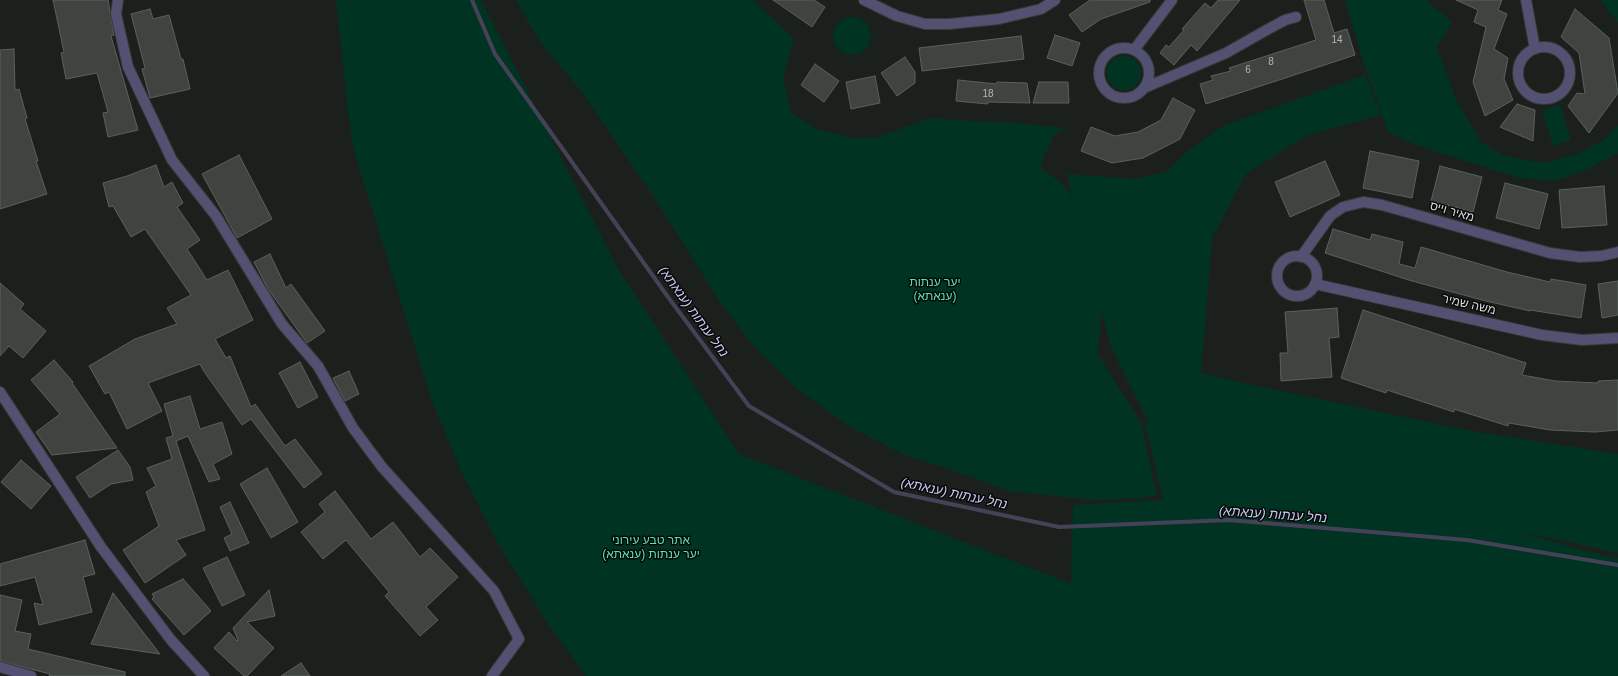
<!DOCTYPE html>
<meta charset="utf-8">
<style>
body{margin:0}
canvas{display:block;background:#1b201d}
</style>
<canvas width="1618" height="676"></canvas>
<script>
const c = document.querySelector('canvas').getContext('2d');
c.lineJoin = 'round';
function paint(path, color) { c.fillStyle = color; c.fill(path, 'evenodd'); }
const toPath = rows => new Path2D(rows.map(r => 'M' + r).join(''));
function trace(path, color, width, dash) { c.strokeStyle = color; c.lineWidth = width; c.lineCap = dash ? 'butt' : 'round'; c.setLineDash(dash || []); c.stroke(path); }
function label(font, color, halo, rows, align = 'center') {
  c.font = font + ' Helvetica,Heebo,sans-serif'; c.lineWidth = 3; c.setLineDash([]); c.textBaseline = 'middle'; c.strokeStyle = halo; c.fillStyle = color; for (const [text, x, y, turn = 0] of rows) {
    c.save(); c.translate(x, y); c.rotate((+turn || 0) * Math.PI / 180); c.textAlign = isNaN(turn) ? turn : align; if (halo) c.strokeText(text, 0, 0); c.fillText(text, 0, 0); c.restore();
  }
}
paint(toPath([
 [336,0,481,0,618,269,739,454,1071,584,1073,505,1163,500,1145,423,1149,424,1111,347,1102,313,1097,353,1141,423,1157,495,1142,498,1092,500,1009,491,946,468,902,454,849,426,796,388,755,348,720,302,652,194,579,88,542,45,516,0,753,0,794,39,783,76,791,113,819,130,852,138,875,138,934,117,947,120,1015,123,1066,128,1055,133,1040,167,1064,185,1072,197,1067,174,1134,179,1167,172,1187,152,1223,126,1365,75,1381,115,1305,136,1246,174,1212,238,1201,373,1257,386,1471,431,1618,454,1618,553,1514,530,1592,553,1618,558,1618,676,586,676,547,622,500,547,462,473,432,401,354,151,349,119],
 [1345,0,1426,0,1452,22,1437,47,1456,100,1481,142,1502,155,1542,163,1578,154,1604,140,1618,125,1618,153,1588,169,1555,181,1519,178,1416,145,1388,132,1363,61],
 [1601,0,1618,0,1618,22,1609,12],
 '833 36a19 19 0 1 1 38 0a19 19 0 1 1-38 0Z',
 '1107 73a17 17 0 1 1 34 0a17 17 0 1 1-34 0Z',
 [1560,105,1571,140,1553,146,1542,110]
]), '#003321');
trace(toPath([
 [472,0,495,54,668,297,749,406,894,492,1059,527,1229,520,1467,540,1618,565]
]), '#454258', 4);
const building = toPath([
 [53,0,108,0,114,35,111,36,138,130,108,137,103,113,108,112,97,73,66,79,61,53,64,52,53,0],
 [773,0,814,0,825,7,812,27,773,0],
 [1090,0,1150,0,1150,2,1101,19,1082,32,1069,15,1090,0],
 [1218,0,1240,0,1197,51,1191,45,1174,65,1160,53,1166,45,1169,47,1184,30,1182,29,1205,3,1211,8,1218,0],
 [1304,0,1324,0,1334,33,1347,29,1355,55,1206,104,1200,84,1213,80,1211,76,1231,71,1229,68,1316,40,1304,0],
 [1456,0,1502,0,1498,10,1507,14,1494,49,1508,58,1504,79,1513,100,1485,116,1473,82,1486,27,1474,22,1478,10,1456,0],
 [150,9,153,19,169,15,181,59,183,59,190,89,150,98,142,69,145,68,131,14,150,9],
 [1575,9,1609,38,1618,93,1589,133,1568,106,1577,93,1585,94,1579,53,1561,37,1575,9],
 [1055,35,1080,43,1072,66,1047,58,1055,35],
 [1021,36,1024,59,922,71,919,48,1021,36],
 [14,49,15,90,19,89,27,118,25,119,38,161,36,161,47,194,0,209,0,50,14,49],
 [905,57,915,72,915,83,897,96,881,73,905,57],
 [815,64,839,81,824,102,801,85,815,64],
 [875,76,880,103,851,109,846,82,875,76],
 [958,80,997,84,997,82,1027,83,1030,103,988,102,988,104,956,101,958,80],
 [1039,82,1068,82,1069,103,1033,103,1039,82],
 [1173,98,1195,110,1180,139,1143,158,1112,163,1081,151,1091,127,1115,136,1138,132,1161,120,1173,98],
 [1517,104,1535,110,1533,141,1500,127,1517,104],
 [1370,151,1419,161,1412,198,1363,188,1370,151],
 [239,155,272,219,237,238,202,174,239,155],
 [1325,161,1340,195,1290,217,1275,182,1325,161],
 [156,165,164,187,172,182,183,203,177,207,200,240,187,249,207,280,228,270,253,320,215,339,226,358,230,356,251,407,255,404,285,446,295,439,322,474,304,488,251,419,242,425,203,370,200,364,148,383,162,411,127,429,109,392,105,394,89,366,135,339,177,324,167,308,191,295,145,229,131,237,113,206,109,207,103,183,127,176,156,165],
 [1440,166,1482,177,1473,212,1431,201,1440,166],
 [1505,183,1548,194,1539,229,1496,218,1505,183],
 [1604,186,1607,225,1562,228,1559,190,1604,186],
 [1333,229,1370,240,1372,234,1403,242,1399,264,1415,268,1421,247,1507,272,1550,282,1551,279,1586,285,1581,318,1530,310,1530,311,1486,301,1412,281,1325,253,1333,229],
 [270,254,286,288,291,284,325,331,307,343,268,289,254,262,270,254],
 [1618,281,1618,315,1602,318,1598,284,1618,281],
 [0,283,24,304,20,309,46,331,23,358,9,346,0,356,0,283],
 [1337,308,1339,337,1329,338,1332,377,1281,381,1280,353,1288,353,1285,312,1337,308],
 [1363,310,1526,363,1522,375,1555,381,1598,383,1598,381,1618,380,1618,430,1595,432,1550,430,1509,423,1508,426,1454,409,1454,412,1387,390,1386,393,1341,378,1363,310],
 [54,360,73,382,72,383,117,448,52,455,36,432,60,414,31,380,54,360],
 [300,362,318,397,298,408,279,373,300,362],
 [349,371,359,394,345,401,333,378,349,371],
 [190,396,200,429,222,422,232,454,213,464,220,479,209,482,188,436,176,441,205,530,176,540,186,555,145,583,123,550,159,526,146,492,156,486,147,468,172,459,166,438,173,436,164,404,190,396],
 [118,450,130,467,133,480,111,484,90,498,76,477,118,450],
 [21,460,51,486,31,509,1,482,21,460],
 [267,468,298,522,271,538,240,484,267,468],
 [335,491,371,539,393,522,420,557,430,548,458,577,426,607,438,620,420,636,385,596,389,592,346,540,323,559,301,532,325,512,319,504,335,491],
 [230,502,249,543,230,551,224,538,232,534,220,507,230,502],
 [85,540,95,574,83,577,92,612,39,625,34,603,43,605,35,577,0,586,0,564,85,540],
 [227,557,245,595,222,606,203,568,227,557],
 [183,579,211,611,184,635,152,599,154,597,152,594,183,579],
 [269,590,275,616,247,622,274,648,247,676,244,676,214,648,229,632,237,641,238,640,233,628,269,590],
 [113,593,160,654,91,644,113,593],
 [0,595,22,600,15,631,31,634,28,649,125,672,125,676,49,676,50,674,0,661,0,595],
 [301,663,310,676,281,676,301,663]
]);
paint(building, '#3f4441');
trace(building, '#5a605d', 1);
const minor = toPath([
 [118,0,116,14,128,67,172,160,216,216,282,324,318,366,353,428,382,467,494,591,519,639,492,676],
 [864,0,897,16,925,24,949,24,999,19,1041,9,1055,0],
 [1526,0,1535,49],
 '1518 73a26 26 0 1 1 52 0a26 26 0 1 1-52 0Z',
 '1099 73a25 25 0 1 1 50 0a25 25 0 1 1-50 0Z',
 [1134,50,1172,0],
 [1144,88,1226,53,1263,32,1285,20,1296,17],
 '1277 276a20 20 0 1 1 40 0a20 20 0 1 1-40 0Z',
 [1301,257,1330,216,1343,207,1363,202,1382,205,1550,253,1580,257,1601,256,1618,252],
 [1315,284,1542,335,1582,340,1618,338],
 [0,392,101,547,171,640,204,676],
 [0,667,31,676]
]);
trace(minor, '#353a37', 12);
trace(minor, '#525172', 10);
label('10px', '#b1b5b3', null, [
 ["14",1337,40],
 ["8",1271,62],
 ["6",1248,70],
 ["18",988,94]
]);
label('12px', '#d7dbd9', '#070908', [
 ["מאיר וייס",1452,212,16],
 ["משה שמיר",1469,305,13]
]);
label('12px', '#55e5ae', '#070908', [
 ["יער ענתות",935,283],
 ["(ענאתא)",935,297],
 ["אתר טבע עירוני",651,541],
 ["יער ענתות (ענאתא)",651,555]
]);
label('italic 13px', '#cbcbf6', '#070908', [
 ["נחל ענתות (ענאתא)",693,312,54],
 ["נחל ענתות (ענאתא)",954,494,12],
 ["נחל ענתות (ענאתא)",1273,515,4]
]);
</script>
